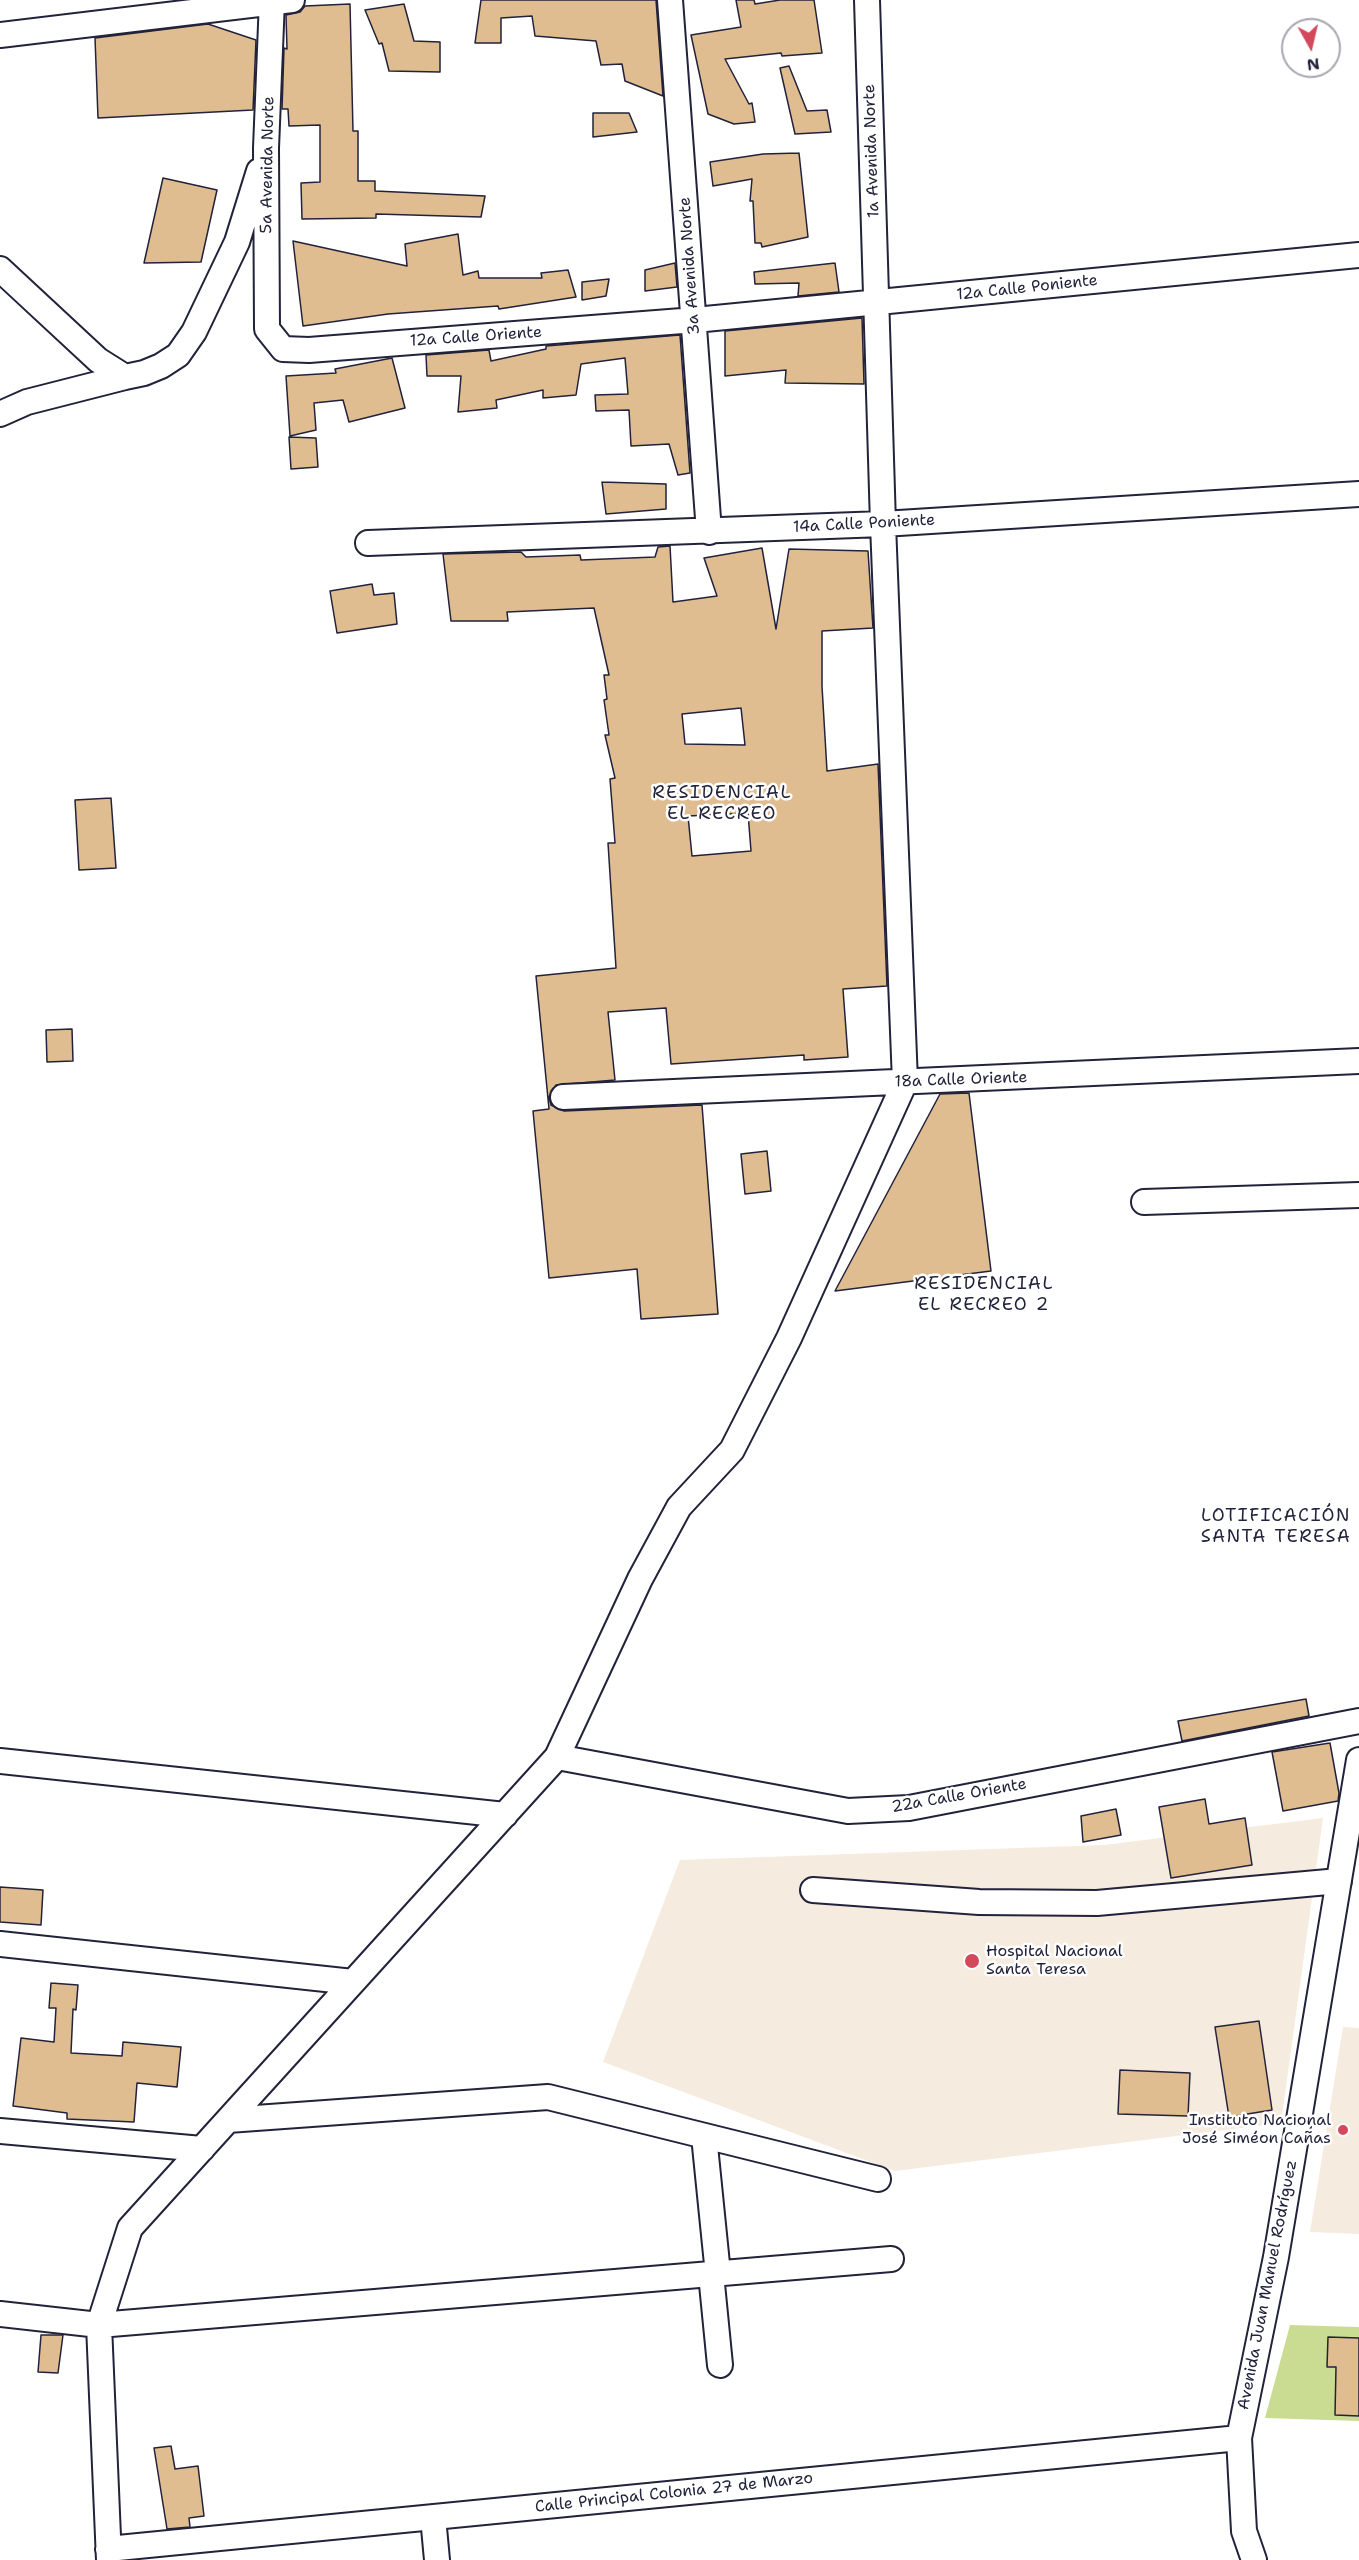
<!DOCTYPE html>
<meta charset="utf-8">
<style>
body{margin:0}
#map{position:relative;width:1359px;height:2560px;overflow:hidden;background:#fff;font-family:"Shantell Sans",sans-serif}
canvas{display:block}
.north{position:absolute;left:1281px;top:18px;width:60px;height:60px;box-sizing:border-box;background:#fff;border:2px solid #a7a7b1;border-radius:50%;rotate:172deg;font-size:16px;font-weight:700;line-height:24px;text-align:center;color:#22223b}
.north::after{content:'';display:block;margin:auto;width:21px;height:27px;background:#d1495b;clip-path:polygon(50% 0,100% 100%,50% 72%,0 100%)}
</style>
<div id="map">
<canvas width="1359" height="2560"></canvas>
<div class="north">N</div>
</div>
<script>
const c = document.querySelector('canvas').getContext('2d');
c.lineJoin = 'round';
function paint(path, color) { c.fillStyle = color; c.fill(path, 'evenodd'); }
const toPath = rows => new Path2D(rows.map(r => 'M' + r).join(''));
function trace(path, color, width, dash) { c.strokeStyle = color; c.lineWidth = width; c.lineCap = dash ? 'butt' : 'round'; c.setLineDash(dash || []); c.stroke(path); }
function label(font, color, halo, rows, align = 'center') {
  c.font = font + ' "Shantell Sans",sans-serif'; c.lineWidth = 5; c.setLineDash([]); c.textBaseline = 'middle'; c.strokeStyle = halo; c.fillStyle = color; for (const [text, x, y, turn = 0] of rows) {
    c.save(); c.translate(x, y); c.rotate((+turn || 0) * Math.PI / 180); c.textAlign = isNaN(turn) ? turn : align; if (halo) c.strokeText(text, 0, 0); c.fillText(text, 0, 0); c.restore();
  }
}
paint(toPath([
 [1323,1818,1281,2123,895,2171,603,2062,680,1860,1104,1845],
 [1343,2027,1359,2028,1359,2234,1310,2232]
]), '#f5ebde');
paint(toPath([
 [1290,2325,1359,2327,1359,2421,1265,2418]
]), '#cadc91');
const building = toPath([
 [481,0,656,0,663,96,625,81,622,64,601,65,596,41,535,36,532,16,501,18,501,43,475,43,481,0],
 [736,0,754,0,755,4,780,0,814,0,822,53,782,56,781,53,725,59,749,104,752,103,755,122,734,124,708,114,691,35,741,27,736,0],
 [350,4,353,131,358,131,358,181,375,181,375,191,485,196,481,217,376,214,376,218,302,219,301,183,320,182,320,125,289,126,288,109,282,109,284,48,287,49,286,15,300,12,305,6,350,4],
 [404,4,414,41,440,42,440,72,389,71,382,43,379,44,365,10,404,4],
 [208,24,256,40,253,110,98,118,95,38,208,24],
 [789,66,807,111,827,110,831,132,795,134,780,68,789,66],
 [593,113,629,113,637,132,593,137,593,113],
 [799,153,808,237,762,247,761,243,755,243,753,201,750,201,752,179,713,186,710,162,763,154,799,153],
 [163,178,217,190,201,262,144,263,163,178],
 [458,234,463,275,478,271,479,278,542,278,541,273,568,270,576,297,499,309,498,306,388,314,303,326,293,241,407,266,405,244,458,234],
 [675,263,677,287,645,291,645,270,675,263],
 [835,263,839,292,798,296,799,283,755,284,754,272,835,263],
 [609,279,606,296,582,300,582,282,609,279],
 [862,318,864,384,785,383,786,370,725,376,725,331,862,318],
 [680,335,690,473,678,475,669,444,631,446,629,410,596,411,595,395,628,394,625,358,581,364,576,395,543,398,543,390,496,400,497,408,458,412,461,376,427,376,426,355,489,350,491,361,546,349,546,346,680,335],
 [392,358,405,408,349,422,343,400,314,403,316,430,290,436,286,376,336,373,335,369,392,358],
 [289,437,316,438,318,467,291,469,289,437],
 [602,482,666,484,666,509,606,514,602,482],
 [670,546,673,602,717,596,704,558,762,548,776,629,789,549,868,551,873,628,822,631,822,686,827,771,878,764,887,986,843,989,848,1057,804,1060,804,1055,671,1064,666,1008,608,1012,615,1080,556,1085,549,1097,551,1105,564,1111,702,1105,718,1314,641,1319,637,1269,549,1278,533,1111,549,1109,536,976,616,968,608,843,615,843,610,779,615,778,605,735,609,735,604,700,607,699,604,675,609,675,594,608,507,612,508,621,451,621,443,554,521,552,526,557,580,555,581,560,655,557,658,547,670,546],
 [741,708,745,745,685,744,682,714,741,708],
 [748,813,751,851,692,856,688,816,748,813],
 [372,584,374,595,394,593,397,624,337,633,330,591,372,584],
 [111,798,116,868,79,870,75,800,111,798],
 [72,1029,73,1061,47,1062,46,1030,72,1029],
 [969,1093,991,1271,835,1291,940,1094,969,1093],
 [767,1151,771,1191,745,1194,741,1154,767,1151],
 [1306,1699,1309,1716,1182,1741,1178,1721,1306,1699],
 [1330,1743,1339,1793,1338,1801,1283,1811,1272,1752,1330,1743],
 [1205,1799,1209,1824,1245,1818,1252,1865,1171,1878,1159,1807,1205,1799],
 [1116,1809,1121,1835,1083,1842,1081,1816,1116,1809],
 [0,1887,43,1890,41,1925,0,1922,0,1887],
 [51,1983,78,1985,76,2010,73,2009,71,2053,122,2056,123,2042,181,2047,177,2087,137,2083,134,2122,67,2119,67,2113,13,2106,21,2038,54,2042,56,2008,49,2008,51,1983],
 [1259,2021,1272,2110,1229,2117,1215,2027,1259,2021],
 [1120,2070,1190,2073,1188,2116,1118,2114,1120,2070],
 [41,2335,63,2335,58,2373,38,2372,41,2335],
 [1328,2337,1359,2338,1359,2416,1335,2415,1336,2367,1327,2367,1328,2337],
 [171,2446,175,2469,198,2466,204,2516,189,2518,190,2527,167,2529,154,2448,171,2446]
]);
paint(building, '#dfbd91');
trace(building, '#22223b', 1.5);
const minor = toPath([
 [272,0,266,148,267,329,283,349,309,350,695,320,1359,255],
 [670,0,709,532],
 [0,35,292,0],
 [0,269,98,360,125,377,144,373,161,366,178,355,194,332,237,242,259,171],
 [0,414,27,402,125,377],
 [368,543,883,524,1359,494],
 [563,1097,1359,1061],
 [1144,1202,1359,1195],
 [557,1757,848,1811,909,1808,1359,1721],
 [0,1761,505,1815],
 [813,1890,979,1902,1097,1903,1339,1881],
 [0,1944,353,1982],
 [228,2120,548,2097,878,2179],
 [0,2131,202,2149],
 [704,2136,718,2274],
 [711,2274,720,2365],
 [0,2314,99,2325,891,2259],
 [433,2517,437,2560],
 [108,2549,1239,2438],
 [109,2560,99,2325,130,2228,557,1757,640,1579,679,1507,732,1450,789,1338,905,1082,883,524,867,0],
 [1254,2560,1244,2531,1239,2438,1276,2257,1359,1760]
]);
trace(minor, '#22223b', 28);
trace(minor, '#fff', 24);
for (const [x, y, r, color] of [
 [972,1961,8,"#d1495b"],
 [1343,2130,6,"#d1495b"]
]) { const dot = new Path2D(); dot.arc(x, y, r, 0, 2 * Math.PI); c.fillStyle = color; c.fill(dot); trace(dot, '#fff', 2); }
label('16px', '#22223b', '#fff', [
 ["1a Avenida Norte",872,151,-92],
 ["5a Avenida Norte",268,165,-89],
 ["3a Avenida Norte",690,266,-94],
 ["12a Calle Poniente",1027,288,-6],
 ["12a Calle Oriente",476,337,-4],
 ["14a Calle Poniente",864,524,-3],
 ["18a Calle Oriente",961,1080,-2],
 ["22a Calle Oriente",959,1796,-10],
 ["Avenida Juan Manuel Rodríguez",1268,2285,-79],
 ["Calle Principal Colonia 27 de Marzo",674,2493,-6]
]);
label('16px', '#22223b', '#fff', [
 ["Hospital Nacional",986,1952],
 ["Santa Teresa",986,1970],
 ["Instituto Nacional",1331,2121,"right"],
 ["José Siméon Cañas",1331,2139,"right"]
], 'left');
c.letterSpacing = '1.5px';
label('18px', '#22223b', '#fff', [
 ["RESIDENCIAL",722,793],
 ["EL RECREO",722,814],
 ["RESIDENCIAL",984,1284],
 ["EL RECREO 2",984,1305],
 ["LOTIFICACIÓN",1276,1516],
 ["SANTA TERESA",1276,1537]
]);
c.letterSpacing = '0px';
</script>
